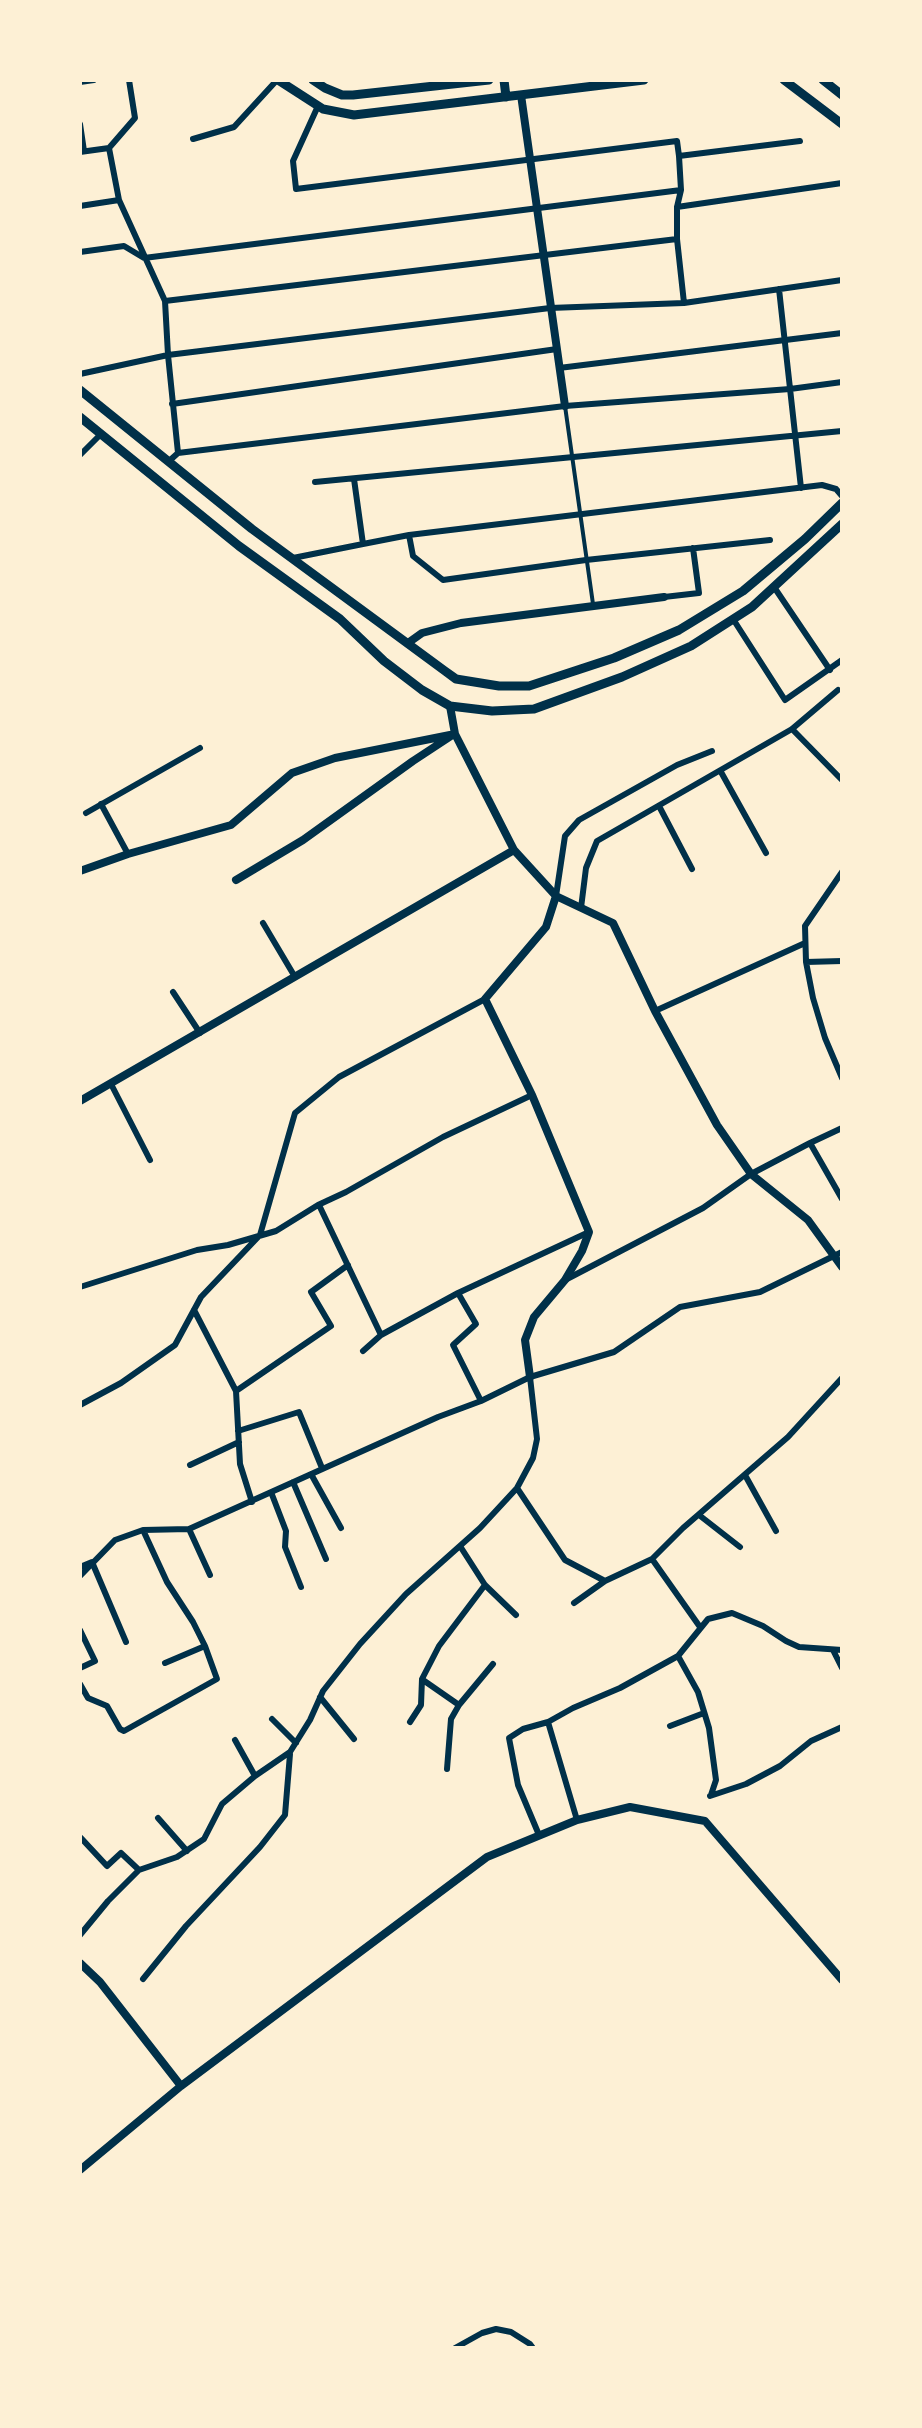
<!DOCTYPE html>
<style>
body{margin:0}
#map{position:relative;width:922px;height:2428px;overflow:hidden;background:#fdf0d5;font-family:Merriweather,serif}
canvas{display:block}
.frame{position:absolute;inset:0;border:82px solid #fdf0d5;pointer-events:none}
</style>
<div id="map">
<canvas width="922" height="2428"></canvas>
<div class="frame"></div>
</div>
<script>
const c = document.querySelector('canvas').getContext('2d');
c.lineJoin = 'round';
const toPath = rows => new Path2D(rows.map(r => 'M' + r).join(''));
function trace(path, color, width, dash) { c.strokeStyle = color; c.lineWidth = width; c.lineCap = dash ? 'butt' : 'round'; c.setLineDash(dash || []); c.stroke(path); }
trace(toPath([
 [565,406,593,604]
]), '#003049', 4);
trace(toPath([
 [129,80,135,118,109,148,119,200,165,301,168,355,178,453,168,462],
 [80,82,94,80],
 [318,106,293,161,296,189,677,141,679,156,800,141],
 [80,124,84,151],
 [193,139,234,127,277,80],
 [80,152,109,148],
 [679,156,681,190,677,207,677,239,684,303],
 [80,206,119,200],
 [677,207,842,183],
 [80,252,124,246,144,258,681,190],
 [779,289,801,488],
 [165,301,677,239],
 [559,368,842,333],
 [80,374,168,355,550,308,684,303,842,280],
 [172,404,557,349],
 [178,453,565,406,790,389,842,382],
 [80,455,101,434],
 [354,479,363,544,409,535,822,485,836,489,842,496],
 [315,482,842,431],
 [409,535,413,556,443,580,586,560,770,540],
 [293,558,363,544],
 [774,587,830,670],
 [664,597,699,593,693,548],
 [733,619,785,700,842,660],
 [792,729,842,780],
 [721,772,766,853],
 [101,804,128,854],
 [659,806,692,869],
 [86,813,200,748],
 [842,872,805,926,806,962,813,998,825,1038,842,1078],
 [556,896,565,836,579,820,677,765,712,751],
 [581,908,586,868,597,841,792,729,838,690],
 [263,923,295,977],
 [806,962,842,961],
 [173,992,200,1033],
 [655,1011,805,943],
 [111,1084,150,1160],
 [810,1143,842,1199],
 [319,1205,381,1335],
 [567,1279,703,1208,751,1174,810,1143,842,1128],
 [80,1287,197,1250,228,1245,276,1231,318,1205,346,1192,443,1137,532,1095],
 [458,1293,476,1324,453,1345,481,1401],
 [194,1310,236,1391,240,1464,252,1502],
 [363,1351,381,1335,458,1293,589,1232],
 [236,1391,331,1326,311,1292,348,1265],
 [80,1405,121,1383,175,1345,201,1297,260,1235,295,1113,339,1077,485,999],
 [238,1431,299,1412,322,1468],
 [190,1465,239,1442],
 [311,1474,341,1528],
 [745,1475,776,1531],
 [293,1482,326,1559],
 [517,1488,565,1560,605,1581],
 [271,1492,286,1531,285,1547,301,1587],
 [699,1515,740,1547],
 [189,1529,210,1575],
 [143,1530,167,1582,193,1622,205,1646,165,1663],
 [460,1546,485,1585,516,1615],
 [652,1559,700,1627],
 [80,1567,92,1562,126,1642],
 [80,1576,115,1540,143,1530,189,1529,438,1417,481,1401,530,1377,614,1352,680,1307,760,1292,842,1252],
 [574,1603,605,1581,652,1559,683,1528,788,1437,842,1378],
 [80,1630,95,1661,80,1668],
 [833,1650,842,1668],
 [678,1656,698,1692,709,1728,716,1780,711,1795],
 [423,1680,459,1705],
 [80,1684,88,1698,107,1706,120,1729,124,1731,217,1679,205,1646],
 [320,1697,354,1739],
 [272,1719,296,1743],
 [410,1722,421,1705,422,1679,439,1646,485,1585],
 [548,1722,577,1820],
 [670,1726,704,1713],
 [235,1740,255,1776],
 [447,1769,451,1719,459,1705,493,1664],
 [710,1796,746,1784,780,1766,811,1741,842,1727],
 [158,1818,187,1851],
 [539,1835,518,1785,509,1738,523,1729,548,1722,573,1708,620,1688,678,1656,708,1619,732,1613,763,1626,786,1641,799,1647,842,1650],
 [81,1838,107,1866,121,1853,139,1870],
 [80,1935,108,1901,139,1870,177,1857,204,1839,222,1804,255,1776,290,1752,310,1720,323,1691,360,1644,406,1594,480,1528,517,1488,533,1458,537,1439,530,1377],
 [143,1979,186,1926,260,1847,285,1815,290,1754],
 [455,2348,482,2333,496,2329,511,2332,530,2344,533,2348]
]), '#003049', 6);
trace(toPath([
 [521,95,565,406],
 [408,643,422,633,461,623,664,597],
 [450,706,455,734,514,850,556,896,613,923,655,1011,717,1125,751,1174,808,1220,842,1267],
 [80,871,128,854,231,825,292,773,335,758,455,734],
 [236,880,303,840,413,761,451,736],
 [80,1101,514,850],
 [530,1377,525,1340,534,1317,565,1280,582,1251,589,1232,532,1095,485,999,546,927,556,896],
 [80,1963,100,1982,181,2086],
 [80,2170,181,2086,487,1857,577,1820,630,1807,705,1821,842,1980]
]), '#003049', 8);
trace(toPath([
 [278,80,323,109,354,115,644,80],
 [313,80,325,88,342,95,353,95,489,80],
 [504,80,506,97],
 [784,80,842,124],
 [823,80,842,95],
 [80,390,252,529,445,671,456,679,499,686,529,686,614,658,679,630,743,591,805,539,842,503],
 [80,417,239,546,340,619,384,661,422,690,450,706,492,711,534,709,622,677,691,646,752,607,842,524]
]), '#003049', 9);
</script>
